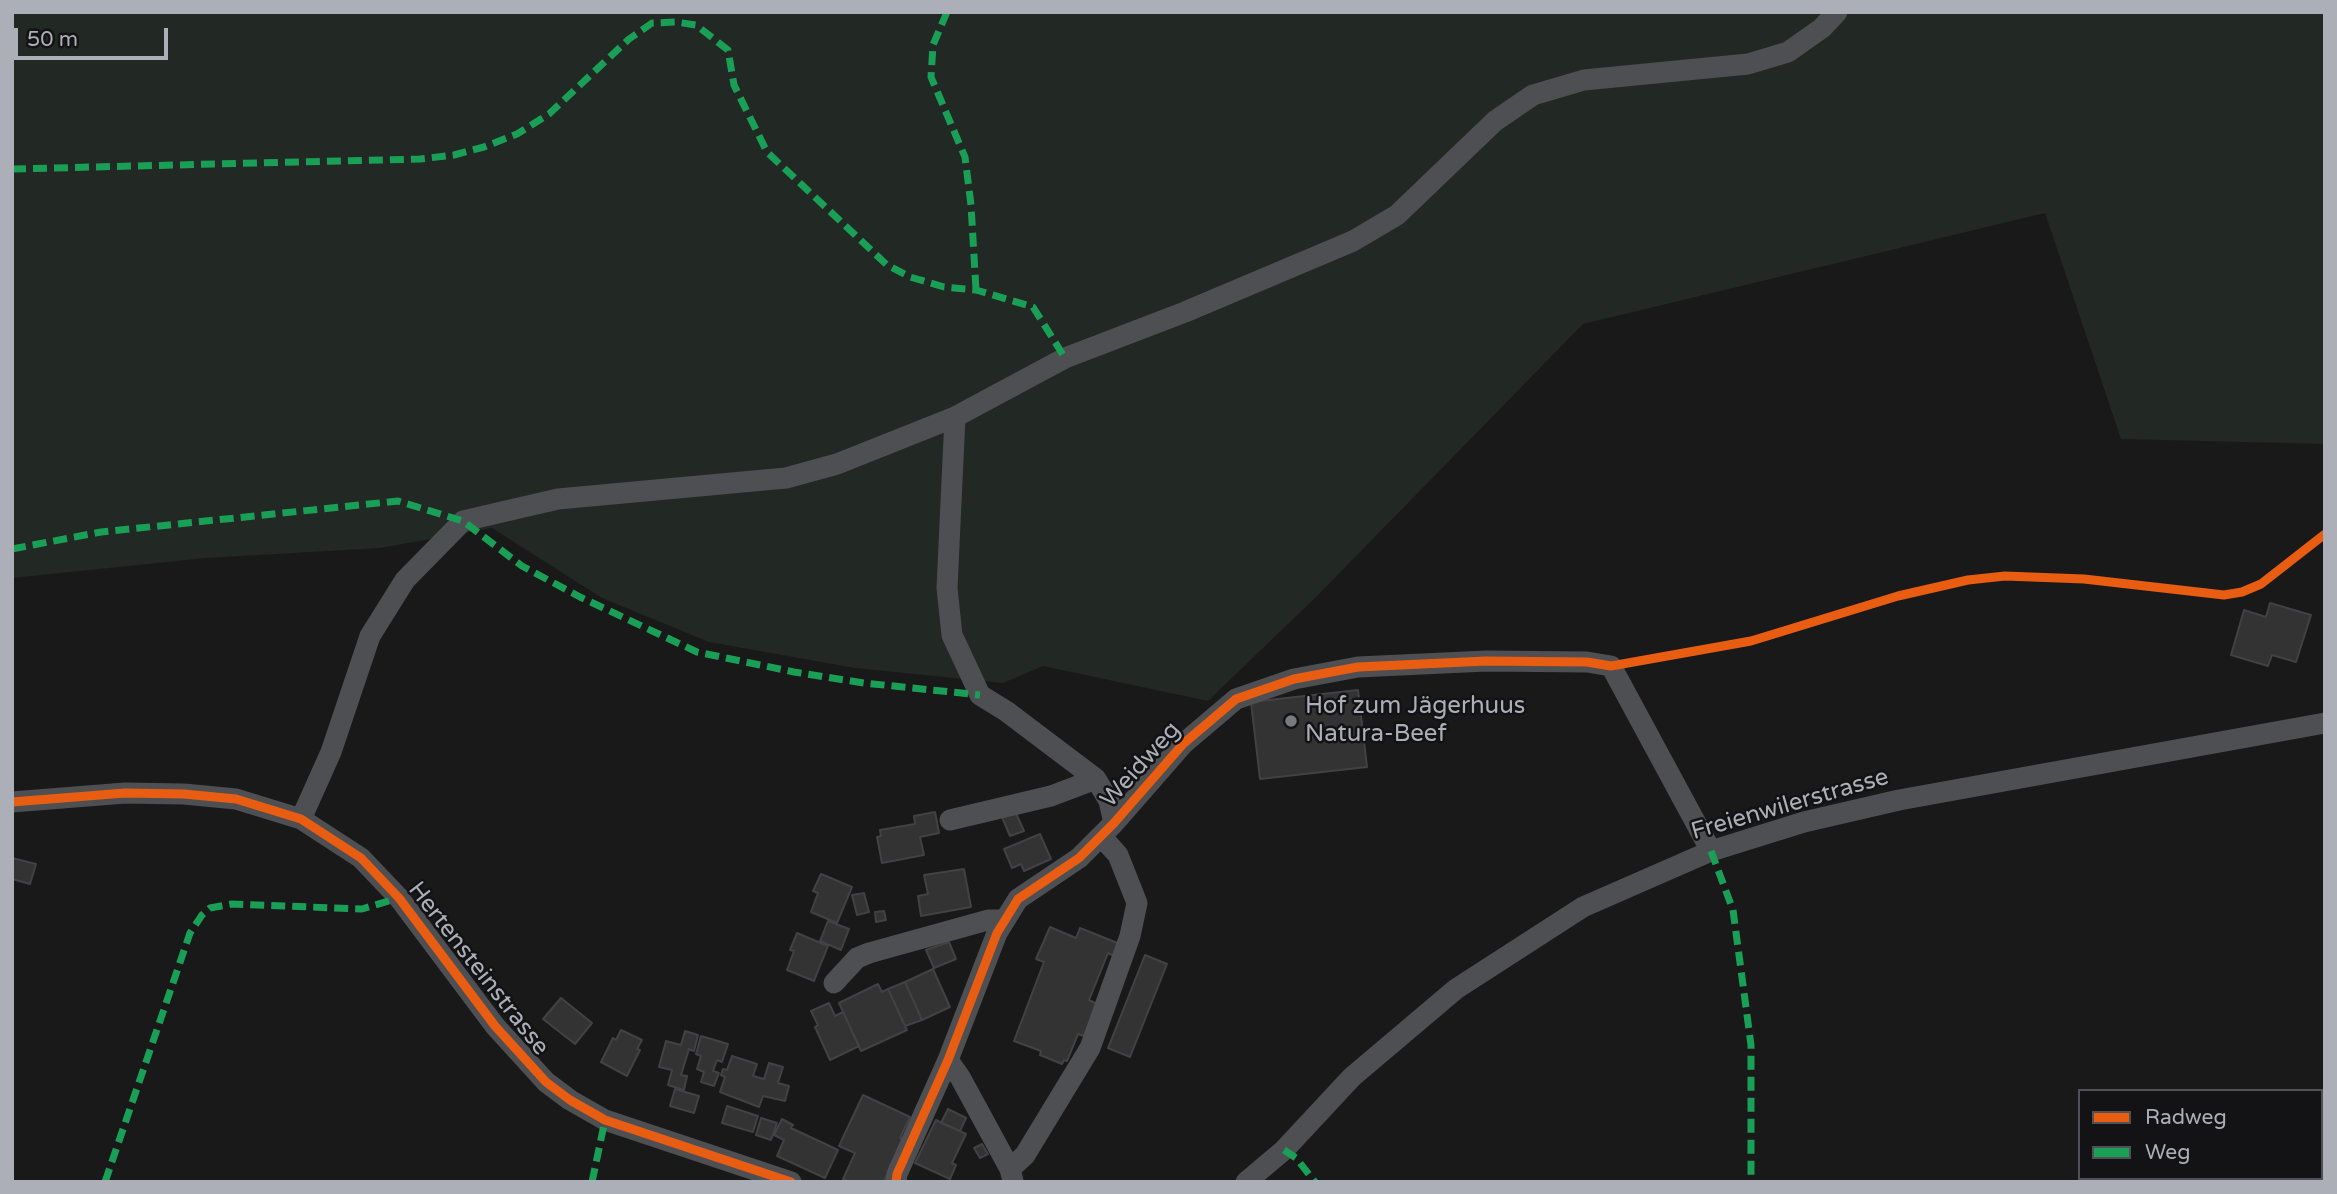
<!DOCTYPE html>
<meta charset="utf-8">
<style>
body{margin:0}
#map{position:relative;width:2337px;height:1194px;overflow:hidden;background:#191919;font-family:"Varela Round",sans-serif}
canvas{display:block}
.frame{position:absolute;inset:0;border:14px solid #acafb8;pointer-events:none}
.legend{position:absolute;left:2078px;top:1089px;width:245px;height:91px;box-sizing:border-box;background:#131315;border:2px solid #505156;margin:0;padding:9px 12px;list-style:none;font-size:21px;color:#acafb8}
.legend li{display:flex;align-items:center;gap:14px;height:35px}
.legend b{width:35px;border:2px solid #505156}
.scale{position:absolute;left:14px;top:28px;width:154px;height:32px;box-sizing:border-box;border:4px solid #acafb8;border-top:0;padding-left:9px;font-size:21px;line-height:24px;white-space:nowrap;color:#acafb8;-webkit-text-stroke:5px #131315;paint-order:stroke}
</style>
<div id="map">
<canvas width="2337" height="1194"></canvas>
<div class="frame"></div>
<ul class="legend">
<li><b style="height:9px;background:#e95d12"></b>Radweg</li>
<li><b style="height:9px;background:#1a9f57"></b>Weg</li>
</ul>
<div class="scale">50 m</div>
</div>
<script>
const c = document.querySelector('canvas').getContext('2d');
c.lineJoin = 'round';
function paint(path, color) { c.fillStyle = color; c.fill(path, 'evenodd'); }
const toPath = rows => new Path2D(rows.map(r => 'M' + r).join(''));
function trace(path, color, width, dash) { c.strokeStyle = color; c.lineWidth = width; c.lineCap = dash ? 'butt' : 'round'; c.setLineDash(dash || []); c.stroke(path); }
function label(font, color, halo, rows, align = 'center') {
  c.font = font + ' "Varela Round",sans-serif'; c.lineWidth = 5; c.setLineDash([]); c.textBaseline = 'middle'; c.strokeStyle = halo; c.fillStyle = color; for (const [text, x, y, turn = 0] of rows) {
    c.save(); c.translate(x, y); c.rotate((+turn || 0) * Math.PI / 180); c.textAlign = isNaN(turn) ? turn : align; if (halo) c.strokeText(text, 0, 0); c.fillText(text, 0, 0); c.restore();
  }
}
paint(toPath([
 [12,12,2325,12,2325,444,2121,439,2045,213,1583,324,1317,596,1208,701,1043,666,1003,683,855,668,709,642,602,598,492,528,380,548,206,558,12,578]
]), '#222823');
const building = toPath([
 [2270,603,2311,615,2296,662,2272,655,2268,666,2231,655,2244,610,2266,617,2270,603],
 [1358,690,1367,767,1260,779,1251,702,1358,690],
 [1015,811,1024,831,1010,836,1002,817,1015,811],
 [935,812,939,833,920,837,924,855,882,863,877,837,881,836,880,830,915,824,914,816,935,812],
 [1040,834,1051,859,1024,871,1021,864,1012,868,1004,849,1040,834],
 [12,858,36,864,30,884,12,879,12,858],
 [964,869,971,907,921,916,918,896,928,894,924,875,964,869],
 [821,874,852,887,837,923,811,912,818,893,813,891,821,874],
 [864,893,869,912,857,915,852,895,864,893],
 [884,911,886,920,876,922,875,912,884,911],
 [828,921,849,929,841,950,820,941,828,921],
 [1050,927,1076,938,1080,928,1120,944,1114,956,1108,953,1089,1000,1097,1004,1084,1036,1078,1034,1067,1061,1064,1060,1062,1064,1040,1055,1041,1051,1014,1041,1044,962,1036,959,1050,927],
 [797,933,828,946,814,981,787,970,794,951,790,950,797,933],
 [949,942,956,959,934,968,926,950,949,942],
 [1145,955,1167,964,1130,1057,1108,1048,1145,955],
 [933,969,950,1007,922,1020,905,982,933,969],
 [905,982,922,1020,905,1026,888,989,905,982],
 [878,984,882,992,888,989,907,1030,861,1051,839,1003,878,984],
 [561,998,592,1023,575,1044,543,1019,561,998],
 [829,1003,835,1016,843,1012,859,1046,830,1060,815,1027,818,1025,811,1011,829,1003],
 [621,1030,642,1040,637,1049,640,1050,627,1076,601,1062,613,1038,616,1040,621,1030],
 [685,1031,698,1035,694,1051,689,1049,681,1075,687,1076,684,1090,668,1085,672,1070,659,1067,666,1041,681,1045,685,1031],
 [701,1036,728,1044,722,1062,717,1060,713,1071,719,1073,714,1086,701,1082,704,1072,697,1069,701,1056,696,1054,701,1036],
 [732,1056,757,1064,753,1076,764,1079,769,1063,783,1067,778,1083,789,1086,785,1101,763,1096,759,1107,720,1092,725,1077,721,1075,723,1069,727,1070,732,1056],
 [675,1089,699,1096,694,1113,670,1106,675,1089],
 [863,1095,910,1117,900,1138,906,1141,883,1182,850,1182,843,1179,855,1153,839,1146,863,1095],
 [727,1106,758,1116,753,1132,722,1123,727,1106],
 [948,1109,966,1118,960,1131,941,1123,948,1109],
 [761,1118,777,1123,771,1140,756,1135,761,1118],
 [782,1119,793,1125,791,1128,838,1150,825,1178,777,1156,784,1140,774,1135,782,1119],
 [936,1120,966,1134,952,1163,956,1165,950,1179,915,1163,936,1120],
 [982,1144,988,1154,980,1158,974,1148,982,1144]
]);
paint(building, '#333334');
trace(building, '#424245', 2);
trace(toPath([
 [955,417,947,588,952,635,980,695,1006,711,1096,779,1109,801,1114,823],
 [12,802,125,793,184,794,236,799,301,819,361,858,399,898,495,1026,546,1082,570,1100,605,1120,791,1182],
 [301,819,331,752,370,636,405,580,463,521,558,499,786,478,837,464,955,417,1065,358,1185,312,1353,241,1397,215,1495,121,1533,95,1584,80,1748,64,1788,52,1822,28,1837,12],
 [950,820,1051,796,1096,779],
 [834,983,857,958,869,953,988,920,1003,920],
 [948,1060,960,1077,1010,1169,1013,1181],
 [1010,1169,1025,1155,1090,1048,1130,936,1137,903,1118,855,1101,836],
 [896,1182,897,1174,948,1060,997,933,1018,899,1079,858,1114,823,1183,744,1236,699,1294,679,1358,667,1486,661,1587,662,1611,666,1711,851],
 [1246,1182,1284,1150,1352,1077,1456,989,1583,907,1711,851,1804,822,1899,800,2325,723]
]), '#4e4f52', 21);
trace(toPath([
 [947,12,933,45,931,77,965,157,971,205,976,290],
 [12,169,420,159,454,155,484,147,517,134,549,114,629,39,652,23,676,22,696,25,728,50,734,85,767,152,887,265,910,277,944,287,976,290,1033,307,1065,358],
 [12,549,101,532,398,501,463,521,522,566,580,597,697,652,794,672,864,683,980,695],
 [1711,851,1733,910,1751,1045,1751,1182],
 [1284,1150,1296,1158,1315,1182],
 [105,1182,190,933,202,915,210,908,232,904,362,909,399,898],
 [592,1182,605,1120]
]), '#1a9f57', 7, [14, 7]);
trace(toPath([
 [12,802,125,793,184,794,236,799,301,819,361,858,399,898,495,1026,546,1082,570,1100,605,1120,791,1182],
 [896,1182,897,1174,948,1060,997,933,1018,899,1079,858,1114,823,1183,744,1236,699,1294,679,1358,667,1486,661,1587,662,1611,666,1751,641,1898,596,1968,580,2005,576,2084,579,2224,595,2242,592,2261,584,2325,534]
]), '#e95d12', 9);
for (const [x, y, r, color] of [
 [1291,721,7,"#797a80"]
]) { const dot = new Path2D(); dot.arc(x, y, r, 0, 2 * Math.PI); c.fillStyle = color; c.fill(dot); trace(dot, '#131315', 2.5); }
label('24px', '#acafb8', '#131315', [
 ["Hof zum Jägerhuus",1305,707],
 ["Natura-Beef",1305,735]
], 'left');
label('24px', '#acafb8', '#131315', [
 ["Weidweg",1141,765,-48],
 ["Freienwilerstrasse",1790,805,-16],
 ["Hertensteinstrasse",478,969,52]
]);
</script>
